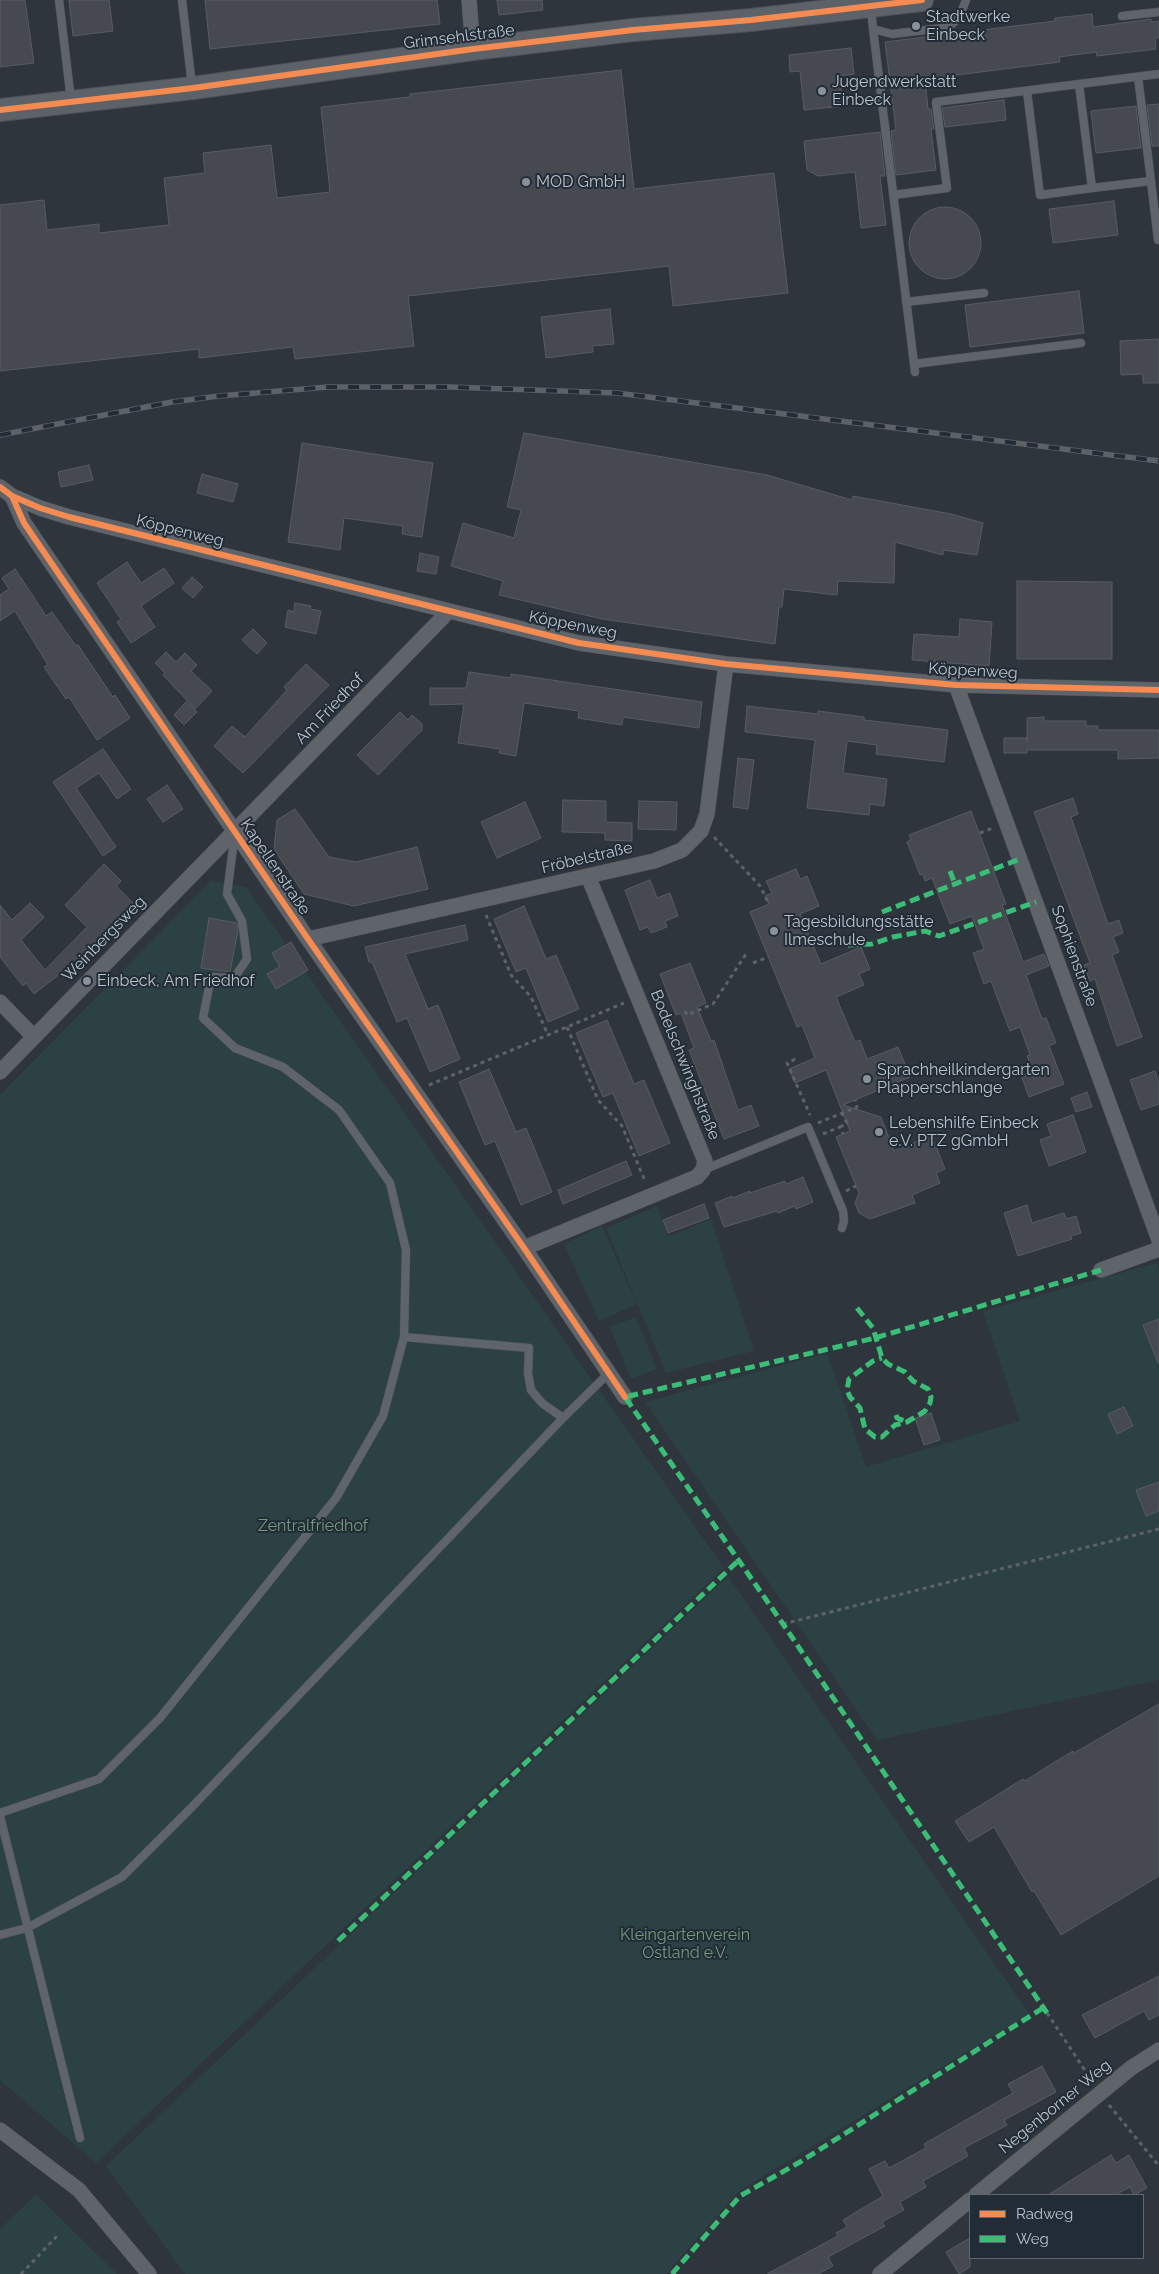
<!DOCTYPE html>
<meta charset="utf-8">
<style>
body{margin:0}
#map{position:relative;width:1159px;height:2274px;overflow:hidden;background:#2f353c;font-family:Raleway,sans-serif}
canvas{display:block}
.legend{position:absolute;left:969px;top:2194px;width:175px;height:65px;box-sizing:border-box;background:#222c37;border:1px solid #5f6872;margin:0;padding:6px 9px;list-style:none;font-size:15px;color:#bac2cb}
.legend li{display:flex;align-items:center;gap:10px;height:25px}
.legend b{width:25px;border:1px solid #5f6872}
</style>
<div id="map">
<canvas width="1159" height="2274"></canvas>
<ul class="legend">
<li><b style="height:6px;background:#f68b52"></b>Radweg</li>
<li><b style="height:6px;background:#3abd76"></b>Weg</li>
</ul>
</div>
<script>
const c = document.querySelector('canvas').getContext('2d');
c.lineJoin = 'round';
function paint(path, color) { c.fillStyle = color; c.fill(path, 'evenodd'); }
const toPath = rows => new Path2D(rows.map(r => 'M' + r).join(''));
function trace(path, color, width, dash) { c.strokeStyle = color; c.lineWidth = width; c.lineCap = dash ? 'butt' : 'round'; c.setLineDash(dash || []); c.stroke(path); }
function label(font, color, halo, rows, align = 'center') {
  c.font = font + ' Raleway,sans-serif'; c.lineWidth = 4; c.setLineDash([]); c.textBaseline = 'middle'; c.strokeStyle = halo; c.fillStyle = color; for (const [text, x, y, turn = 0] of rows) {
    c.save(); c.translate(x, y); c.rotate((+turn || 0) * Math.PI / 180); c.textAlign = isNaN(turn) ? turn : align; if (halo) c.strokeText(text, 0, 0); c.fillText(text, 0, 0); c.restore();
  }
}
paint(toPath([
 [211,881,246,887,724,1568,96,2163,0,2080,0,1095],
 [657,1206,668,1237,711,1219,754,1351,666,1373,606,1228],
 [602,1226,637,1304,599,1321,564,1244],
 [1157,1263,1159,1270,1159,1680,877,1740,645,1402,827,1353,866,1467,1020,1421,983,1311],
 [636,1317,657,1369,631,1379,610,1327],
 [728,1576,1029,2014,739,2191,666,2274,185,2274,106,2166],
 [36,2194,117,2274,0,2274,0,2229]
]), '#2c4143');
const building = toPath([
 [0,0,25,0,34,63,0,67,0,0],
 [69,0,109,0,113,31,73,36,69,0],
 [205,0,437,0,440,24,210,49,205,0],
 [497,0,542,0,543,10,499,15,497,0],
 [1092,14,1093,27,1151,19,1151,22,1159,21,1159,38,1155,38,1156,49,1097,56,1096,52,1059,57,1060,62,925,79,928,109,931,109,934,129,931,129,936,170,896,175,891,131,896,130,885,42,1055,21,1055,18,1092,14],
 [851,48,854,74,840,76,843,106,804,110,800,71,790,72,789,55,851,48],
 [621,70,634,189,774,173,788,293,673,306,669,266,408,296,414,346,295,359,293,347,199,358,199,349,0,371,0,205,44,200,47,230,99,224,99,233,169,225,164,178,205,173,203,153,271,145,277,198,330,192,321,107,410,97,410,94,621,70],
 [1004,100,1006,120,945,127,942,108,1004,100],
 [1159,104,1159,146,1152,146,1147,105,1159,104],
 [1136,106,1141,148,1096,153,1091,111,1136,106],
 [880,132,885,176,880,176,886,225,861,228,855,172,818,176,807,170,804,141,880,132],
 [1114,201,1118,235,1053,243,1049,209,1114,201],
 '909 243a36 36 0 1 1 72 0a36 36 0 1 1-72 0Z',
 [1079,291,1084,333,970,347,965,305,1079,291],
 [610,309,614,344,592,346,593,352,546,358,541,317,610,309],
 [1159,339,1159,383,1143,383,1143,374,1121,375,1120,341,1159,339],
 [524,433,767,475,852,500,853,496,951,514,983,523,977,555,943,550,943,555,895,542,894,583,838,581,837,595,784,589,782,607,779,607,775,644,602,619,499,595,503,581,451,566,463,523,514,538,521,510,507,507,524,433],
 [302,443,433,463,422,537,402,534,403,526,344,518,340,550,288,542,302,443],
 [89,465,93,480,61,487,58,472,89,465],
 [202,474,238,484,233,502,197,493,202,474],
 [420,553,439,557,436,574,417,571,420,553],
 [127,562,141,583,164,568,174,583,141,606,155,627,131,643,117,622,121,619,97,583,127,562],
 [15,569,46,616,52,612,76,646,78,645,113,697,115,695,130,718,97,740,69,697,66,699,44,667,48,665,15,611,0,621,0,595,9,589,2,578,15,569],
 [192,577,203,587,193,598,182,588,192,577],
 [1017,581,1112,582,1112,659,1017,659,1017,581],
 [295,603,311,606,310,609,321,611,316,634,285,627,288,610,294,612,295,603],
 [960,619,992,622,989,666,912,660,914,634,959,637,960,619],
 [253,629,267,643,257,654,242,640,253,629],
 [166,652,176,662,185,653,197,665,191,671,212,691,195,709,163,675,165,673,155,663,166,652],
 [306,664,329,685,243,773,214,746,232,726,245,737,287,690,284,687,306,664],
 [469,672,511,678,511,674,702,702,699,728,623,717,622,725,578,718,579,711,524,703,516,756,499,753,500,749,458,743,464,704,430,705,430,688,466,688,469,672],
 [186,702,197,712,184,725,174,715,186,702],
 [747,706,818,714,818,711,864,717,864,720,948,730,944,762,876,754,877,745,847,741,843,773,887,779,884,806,870,804,869,815,807,808,815,740,745,732,747,706],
 [400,712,408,720,412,715,422,724,422,730,378,775,357,755,400,712],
 [1044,717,1044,721,1086,721,1086,726,1098,726,1098,730,1159,730,1159,758,1118,759,1118,750,1027,750,1027,753,1004,753,1004,738,1027,738,1027,742,1027,718,1044,717],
 [103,749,131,789,117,799,99,773,76,788,116,847,103,856,53,782,103,749],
 [738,758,754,760,748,809,733,807,738,758],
 [167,785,183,809,163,822,147,799,167,785],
 [1073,798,1078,814,1071,817,1108,924,1119,920,1123,933,1113,937,1119,952,1112,955,1142,1037,1117,1046,1095,979,1090,981,1084,965,1090,963,1034,812,1073,798],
 [563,800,606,801,606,822,632,823,632,841,605,840,605,833,562,832,563,800],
 [639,801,677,802,676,830,638,829,639,801],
 [525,802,541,838,497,858,481,822,525,802],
 [295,809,329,857,356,862,417,847,428,889,354,906,304,894,274,849,277,820,295,809],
 [971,811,1006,904,1002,905,1023,962,1044,954,1049,966,1026,975,1042,1019,1046,1018,1056,1043,1049,1046,1064,1084,1029,1097,1021,1075,1033,1071,1027,1056,1030,1055,1020,1027,1010,1031,991,981,984,984,973,953,984,949,972,916,950,924,932,878,925,881,923,874,920,875,907,842,911,840,909,835,971,811],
 [104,864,121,881,116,886,134,904,64,975,62,972,34,994,26,983,23,986,0,957,0,905,12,920,30,903,44,917,21,940,45,970,87,927,65,905,104,864],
 [796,869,800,879,807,876,819,906,800,914,821,964,861,947,870,969,859,974,864,985,836,997,855,1042,860,1040,867,1059,898,1047,910,1077,843,1105,881,1117,894,1151,927,1137,933,1139,945,1169,936,1173,940,1183,912,1195,915,1203,870,1219,859,1213,855,1203,859,1193,836,1137,850,1131,826,1070,795,1083,789,1069,815,1058,802,1025,797,1027,750,912,769,904,765,896,772,893,766,881,796,869],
 [650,880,657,898,670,893,678,916,665,921,667,927,651,933,648,927,640,930,625,890,650,880],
 [524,906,546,959,556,955,579,1009,548,1022,526,968,516,972,494,919,524,906],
 [209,918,237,923,238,930,230,972,201,968,209,918],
 [465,925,468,940,405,954,428,1009,438,1005,460,1059,430,1072,407,1018,397,1022,372,962,369,962,365,947,465,925],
 [291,942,308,970,276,989,267,974,280,967,272,953,291,942],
 [690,963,706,1003,697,1007,711,1041,714,1040,738,1110,751,1105,759,1126,724,1139,689,1050,694,1048,681,1013,676,1015,660,974,690,963],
 [607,1020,634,1084,644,1080,670,1143,639,1156,613,1093,603,1097,576,1033,607,1020],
 [489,1069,516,1132,526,1128,552,1192,521,1205,495,1141,485,1145,459,1082,489,1069],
 [1155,1071,1159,1083,1159,1104,1141,1110,1130,1080,1155,1071],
 [1087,1092,1092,1107,1076,1112,1071,1098,1087,1092],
 [1073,1115,1086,1152,1049,1166,1040,1140,1051,1136,1047,1124,1073,1115],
 [626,1161,632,1175,563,1204,558,1190,626,1161],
 [803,1177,813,1202,796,1209,795,1206,778,1213,777,1211,724,1227,715,1203,732,1196,733,1198,750,1191,750,1193,785,1181,786,1184,803,1177],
 [704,1204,709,1218,668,1233,663,1220,704,1204],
 [1027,1205,1032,1223,1064,1213,1066,1219,1076,1216,1081,1233,1071,1236,1072,1239,1018,1256,1004,1213,1027,1205],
 [1159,1319,1159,1363,1158,1363,1143,1325,1159,1319],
 [1124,1407,1133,1426,1117,1434,1108,1414,1124,1407],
 [931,1413,940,1440,924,1445,915,1418,931,1413],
 [1159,1482,1159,1511,1146,1516,1136,1490,1159,1482],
 [1159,1704,1159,1876,1061,1935,1034,1891,1032,1892,994,1827,969,1842,955,1821,1023,1779,1025,1781,1050,1765,1073,1751,1074,1753,1159,1704],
 [1159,1976,1159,2015,1149,2020,1144,2011,1095,2038,1082,2015,1159,1976],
 [1042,2066,1056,2092,1004,2120,1007,2125,964,2148,968,2156,923,2181,926,2187,900,2202,904,2210,882,2222,885,2226,828,2257,833,2266,818,2274,767,2274,838,2236,836,2233,847,2227,843,2220,883,2196,869,2169,885,2161,889,2168,926,2148,924,2144,1013,2093,1008,2084,1042,2066],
 [1111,2155,1116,2163,1129,2155,1147,2188,1134,2195,1130,2187,1115,2195,1048,2195,1111,2155],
 [970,2238,970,2267,959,2274,946,2252,970,2238]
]);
paint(building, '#464a50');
trace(building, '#575c63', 1);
const service = toPath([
 [59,0,71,100],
 [182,0,192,86],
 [871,8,873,29,892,34,943,28,952,24,959,18,966,0],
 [1122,16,1159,12],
 [873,29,915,372],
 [1027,91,1040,195,1092,188,1079,84],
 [1151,181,1158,240],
 [1092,188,1151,181,1138,77],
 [893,195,947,188,936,102,1159,74],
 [906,302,984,293],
 [914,364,1081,343],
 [703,1170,808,1127,843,1211,844,1221,842,1228],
 [404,1337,529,1348,528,1373,531,1390,542,1403,563,1418],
 [0,1813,99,1779,160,1718,336,1498,383,1416,404,1337,406,1250,390,1183,339,1110,283,1067,235,1048,203,1018,211,977,234,978,247,959,242,921,227,894,235,833],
 [0,1816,80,2138],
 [0,1935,27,1928,122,1877,190,1809,563,1418,609,1373]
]);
const minor = toPath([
 [469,0,473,49],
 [0,487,12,496,40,508,69,517,579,643,726,664,956,685,1159,690],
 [12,496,24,523,308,939,524,1248,625,1397],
 [956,685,1159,1240],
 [308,939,654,861,682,850,701,831,707,814,726,664],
 [0,1002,34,1037],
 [0,1072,449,611],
 [524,1248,697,1177,703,1170,705,1161,588,876],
 [1101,1270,1159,1249],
 [0,2130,79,2190,149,2274],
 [976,2195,1131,2068,1159,2050],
 [880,2274,970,2200]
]);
const secondary = toPath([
 [0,110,193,88,473,49,633,30,751,20,922,0]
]);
trace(service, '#4d5157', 9);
trace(minor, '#4d5157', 16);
trace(secondary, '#4d5157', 24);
trace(toPath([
 [980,833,993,828],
 [714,837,760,886,769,904],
 [486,915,511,975,531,997,548,1035],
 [753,963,768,957],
 [685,1011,687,1015,713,1004,748,951],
 [567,1027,598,1100,622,1126,645,1181],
 [795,1059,787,1063,810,1115],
 [429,1085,624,1003],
 [818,1123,857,1107,855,1100],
 [840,1127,847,1123,842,1113],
 [823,1134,840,1127,843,1134],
 [846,1191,856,1186],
 [783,1624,1159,1529],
 [1047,2013,1092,2081],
 [1109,2105,1159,2166],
 [21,2274,59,2234]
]), '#5d6367', 3, [4, 4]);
trace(service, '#5f646a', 8);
trace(minor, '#5f646a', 15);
trace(secondary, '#5d6268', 22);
const rail = toPath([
 [0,435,172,402,219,396,328,387,450,387,617,393,1159,461]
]);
trace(rail, '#5d6268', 5.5);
trace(rail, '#222c37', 4, [11]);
trace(toPath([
 [950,871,955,884],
 [882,912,1020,859],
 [848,945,872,944,893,937,925,931,939,936,1036,902],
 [857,1308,873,1328,882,1358,888,1364,905,1372,913,1381,928,1389,931,1397,930,1403,925,1411,907,1422,895,1425,882,1437,875,1437,865,1429,860,1408,850,1397,847,1390,849,1379,873,1361,882,1358],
 [896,1415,897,1418,907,1422],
 [338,1941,739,1560],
 [1047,2013,783,1624,625,1397,875,1338,1101,1270],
 [672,2274,740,2196,800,2162,1043,2008]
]), '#3abd76', 5, [10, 5]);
trace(toPath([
 [0,110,193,88,473,49,633,30,751,20,922,0],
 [0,487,12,496,40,508,69,517,579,643,726,664,956,685,1159,690],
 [12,496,24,523,308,939,524,1248,625,1397]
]), '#f68b52', 6);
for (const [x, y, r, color] of [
 [916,26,5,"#899199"],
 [822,91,5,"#899199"],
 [526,182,5,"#899199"],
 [774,931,5,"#899199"],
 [87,981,5,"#899199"],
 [867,1079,5,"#899199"],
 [879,1132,5,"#899199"]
]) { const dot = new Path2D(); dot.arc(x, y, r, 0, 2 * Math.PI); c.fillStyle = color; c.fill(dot); trace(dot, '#222c37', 2); }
label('16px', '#bac2cb', '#222c37', [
 ["Stadtwerke",926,17],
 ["Einbeck",926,35],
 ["Jugendwerkstatt",832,82],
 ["Einbeck",832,100],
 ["MOD GmbH",536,182],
 ["Tagesbildungsstätte",784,922],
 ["Ilmeschule",784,940],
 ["Einbeck, Am Friedhof",97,981],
 ["Sprachheilkindergarten",877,1070],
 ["Plapperschlange",877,1088],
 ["Lebenshilfe Einbeck",889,1123],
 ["e.V. PTZ gGmbH",889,1141]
], 'left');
label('16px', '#bac2cb', '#222c37', [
 ["Grimsehlstraße",459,37,-7],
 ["Köppenweg",180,531,14],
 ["Köppenweg",573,625,11],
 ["Köppenweg",973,671,3],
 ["Am Friedhof",330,709,-46],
 ["Fröbelstraße",587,858,-13],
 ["Kapellenstraße",275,867,56],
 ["Weinbergsweg",104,939,-46],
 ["Sophienstraße",1074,956,70],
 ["Bodelschwinghstraße",685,1065,68],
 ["Negenborner Weg",1055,2107,-39]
]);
label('16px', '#739b7a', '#222c37', [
 ["Zentralfriedhof",313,1526],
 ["Kleingartenverein",685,1935],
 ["Ostland e.V.",685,1953]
]);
</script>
